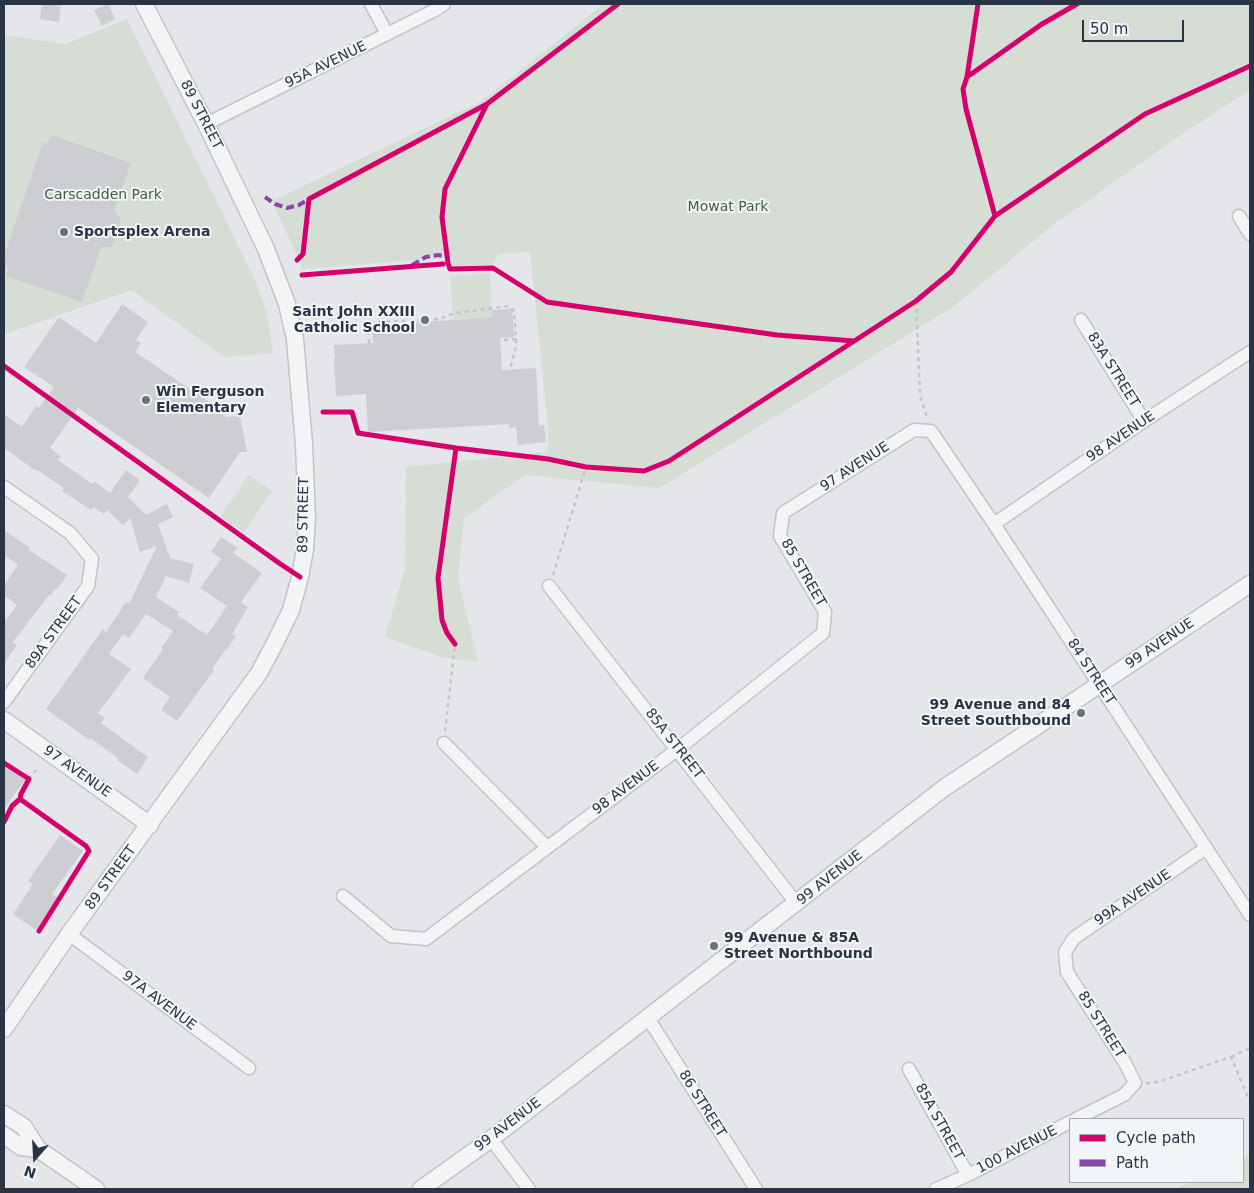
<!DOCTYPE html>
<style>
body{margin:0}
#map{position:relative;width:1254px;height:1193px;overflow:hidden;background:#e4e6e9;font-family:"DejaVu Sans",sans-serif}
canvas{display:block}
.frame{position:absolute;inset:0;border:5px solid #293444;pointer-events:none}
.legend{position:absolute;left:1069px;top:1118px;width:175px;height:65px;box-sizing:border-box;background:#f2f5f8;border:1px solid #a2a8b0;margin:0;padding:6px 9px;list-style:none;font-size:15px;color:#293444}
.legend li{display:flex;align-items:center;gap:10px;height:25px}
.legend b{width:25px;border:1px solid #a2a8b0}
.north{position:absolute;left:10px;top:1133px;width:50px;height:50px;-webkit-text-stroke:4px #f2f5f8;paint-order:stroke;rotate:199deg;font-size:14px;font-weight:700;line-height:20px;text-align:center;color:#293444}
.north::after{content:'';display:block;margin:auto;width:18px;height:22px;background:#293444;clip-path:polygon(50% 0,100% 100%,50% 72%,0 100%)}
.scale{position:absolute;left:1082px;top:20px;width:102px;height:22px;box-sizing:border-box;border:2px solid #293444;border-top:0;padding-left:6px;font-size:15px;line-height:18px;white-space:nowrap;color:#293444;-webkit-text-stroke:4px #f2f5f8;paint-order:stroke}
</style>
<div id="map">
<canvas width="1254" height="1193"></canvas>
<div class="frame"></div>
<ul class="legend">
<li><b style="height:6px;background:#d6006c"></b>Cycle path</li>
<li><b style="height:6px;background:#8e44ad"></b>Path</li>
</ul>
<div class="north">N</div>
<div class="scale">50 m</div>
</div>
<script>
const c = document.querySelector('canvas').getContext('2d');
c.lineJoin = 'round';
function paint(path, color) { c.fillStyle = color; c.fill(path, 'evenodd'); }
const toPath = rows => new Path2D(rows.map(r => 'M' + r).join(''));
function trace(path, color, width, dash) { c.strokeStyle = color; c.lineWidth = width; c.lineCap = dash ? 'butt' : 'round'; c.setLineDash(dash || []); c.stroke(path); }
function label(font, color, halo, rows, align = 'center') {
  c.font = font + ' "DejaVu Sans",sans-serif'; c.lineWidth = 4; c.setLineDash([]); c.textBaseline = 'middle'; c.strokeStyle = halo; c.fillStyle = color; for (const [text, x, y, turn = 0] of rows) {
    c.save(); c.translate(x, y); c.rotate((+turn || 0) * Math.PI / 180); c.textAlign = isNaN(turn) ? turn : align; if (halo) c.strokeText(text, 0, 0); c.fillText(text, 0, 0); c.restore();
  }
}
paint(toPath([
 [604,4,1250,4,1250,90,1185,132,1053,225,953,307,659,488,525,475,464,518,458,579,478,662,442,657,385,637,405,569,406,467,548,452,548,426,530,252,498,254,493,264,453,266,452,257,303,269,272,201,482,101],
 [127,19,255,280,267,314,273,353,224,357,132,290,4,334,4,35,66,44],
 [490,273,492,317,453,319,450,276],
 [249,475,272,491,244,532,221,516],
 [1250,1154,1250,1189,1175,1189,1191,1182,1243,1182,1243,1157]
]), '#d5ddd4');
paint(toPath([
 [42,4,61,4,59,22,40,19],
 [108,4,115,19,102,26,94,10],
 [51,135,131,163,114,211,121,218,112,247,101,247,82,302,6,276,9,268,4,267,4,256,43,142,48,144],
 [122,304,148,322,136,340,141,343,135,352,208,401,206,404,226,417,240,416,247,452,240,452,209,498,78,408,50,448,61,456,58,460,92,484,94,481,110,493,126,470,140,480,128,497,146,515,167,504,173,517,158,524,170,558,194,564,189,583,166,576,156,597,179,612,177,615,207,635,227,606,200,588,221,559,211,552,221,537,237,548,233,553,262,573,241,602,248,607,232,634,236,636,226,651,225,650,212,669,214,670,177,721,161,710,170,697,143,678,163,649,161,648,173,631,146,614,129,638,123,634,109,654,131,669,98,713,105,718,101,723,148,757,137,774,117,760,118,758,90,738,89,740,46,709,103,629,106,632,126,602,129,604,157,546,140,552,130,518,123,525,107,510,104,514,94,507,91,510,62,491,64,488,37,470,36,471,4,448,4,414,22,427,36,406,39,408,54,387,24,367,59,317,96,343],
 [512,309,514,337,500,338,502,370,536,368,539,426,544,425,546,442,518,445,516,427,509,428,509,424,368,432,366,394,336,396,334,358,335,358,334,345,373,343,372,326,492,317,492,310],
 [4,530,30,548,29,550,67,575,57,589,56,588,50,596,49,595,13,642,17,645,4,664,4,620,6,620,17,605,4,595,4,585,18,565,4,555],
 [4,765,25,780,4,809],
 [60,835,83,851,52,894,58,898,36,930,13,914,33,884,28,881]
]), '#ccced2');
const minor = toPath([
 [371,4,387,34],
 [206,124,387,34,437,9,444,4],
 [1239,216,1250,234],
 [1081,320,1144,421],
 [4,487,70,533,92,559,88,586,4,702],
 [994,524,1144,421,1250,352],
 [549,586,797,904],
 [444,743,547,847],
 [343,896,391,936,426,939,678,749,823,633,825,612,780,536,783,513,914,430,931,431,994,524,1250,915],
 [69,934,249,1068],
 [648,1018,756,1189],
 [909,1069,968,1175],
 [1076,1119,1124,1095,1135,1083,1125,1063,1067,972,1065,952,1074,938,1206,848],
 [491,1139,529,1189],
 [936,1189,968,1175,1070,1122]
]);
const tertiary = toPath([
 [4,720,150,825],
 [4,1029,69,934,259,673,275,643,291,610,300,577,305,549,307,519,304,444,295,339,287,304,266,249,206,124,144,4],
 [4,1114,24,1127,38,1149,96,1189],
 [4,1135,21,1147,38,1149],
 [421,1189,491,1139,944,788,1250,584]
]);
trace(minor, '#c2c4c7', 15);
trace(tertiary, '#c2c4c7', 19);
trace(toPath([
 [916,301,920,395,927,418],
 [368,323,369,343],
 [306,326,439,319,455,313,509,306,514,311,516,339,516,346,510,369],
 [504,340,516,339],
 [553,575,586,467],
 [445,731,455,644],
 [29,779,36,770],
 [1231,1057,1250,1048],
 [1146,1083,1158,1082,1231,1057,1250,1102]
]), '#c3c5c9', 2.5, [4, 4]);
trace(minor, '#f3f4f6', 12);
trace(tertiary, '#f3f4f6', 16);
trace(toPath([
 [265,197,275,204,287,208,299,205,309,199],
 [412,265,426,257,438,255,447,257]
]), '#8e44ad', 4, [8, 4]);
trace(toPath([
 [618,4,487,104,445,189,442,217,448,263,450,269,493,268,547,302,777,335,854,341],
 [967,77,978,4],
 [995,216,966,109,963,89,967,77,1042,24,1077,4],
 [297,260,303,254,309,199,487,104],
 [302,275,443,264],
 [4,366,279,563,300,577],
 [323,412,352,412,358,433,456,448,548,459,586,467,644,471,669,461,916,301,951,272,995,216,1145,114,1250,66],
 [455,644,447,633,442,620,438,578,456,448],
 [4,763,29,779,21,794,20,799,12,806,4,822],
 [20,799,86,846,89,851,39,931]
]), '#d6006c', 5);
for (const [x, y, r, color] of [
 [64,232,5,"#6a727e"],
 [425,320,5,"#6a727e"],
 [146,400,5,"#6a727e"],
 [1081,713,5,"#6a727e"],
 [714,946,5,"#6a727e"]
]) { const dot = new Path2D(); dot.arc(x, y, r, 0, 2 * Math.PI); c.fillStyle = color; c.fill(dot); trace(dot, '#f2f5f8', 2); }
label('14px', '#293444', '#f2f5f8', [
 ["95A AVENUE",326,65,-26],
 ["89 STREET",201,115,63],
 ["83A STREET",1113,370,58],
 ["98 AVENUE",1121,437,-34],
 ["97 AVENUE",855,467,-33],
 ["89 STREET",304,515,-89],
 ["85 STREET",803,573,60],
 ["89A STREET",54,633,-54],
 ["99 AVENUE",1160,644,-34],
 ["84 STREET",1091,672,57],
 ["85A STREET",674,744,52],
 ["97 AVENUE",77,772,35],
 ["98 AVENUE",626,788,-37],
 ["89 STREET",111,878,-54],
 ["99 AVENUE",830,878,-38],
 ["99A AVENUE",1133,898,-34],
 ["97A AVENUE",159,1001,37],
 ["85 STREET",1101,1025,58],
 ["86 STREET",702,1104,58],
 ["85A STREET",939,1122,61],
 ["99 AVENUE",508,1125,-37],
 ["100 AVENUE",1017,1150,-27]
]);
label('14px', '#3f6135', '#f2f5f8', [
 ["Carscadden Park",103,195],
 ["Mowat Park",728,207]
]);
label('bold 14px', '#293444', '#f2f5f8', [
 ["Sportsplex Arena",74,232],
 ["Saint John XXIII",415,312,"right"],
 ["Catholic School",415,328,"right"],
 ["Win Ferguson",156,392],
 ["Elementary",156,408],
 ["99 Avenue and 84",1071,705,"right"],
 ["Street Southbound",1071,721,"right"],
 ["99 Avenue & 85A",724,938],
 ["Street Northbound",724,954]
], 'left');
</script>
